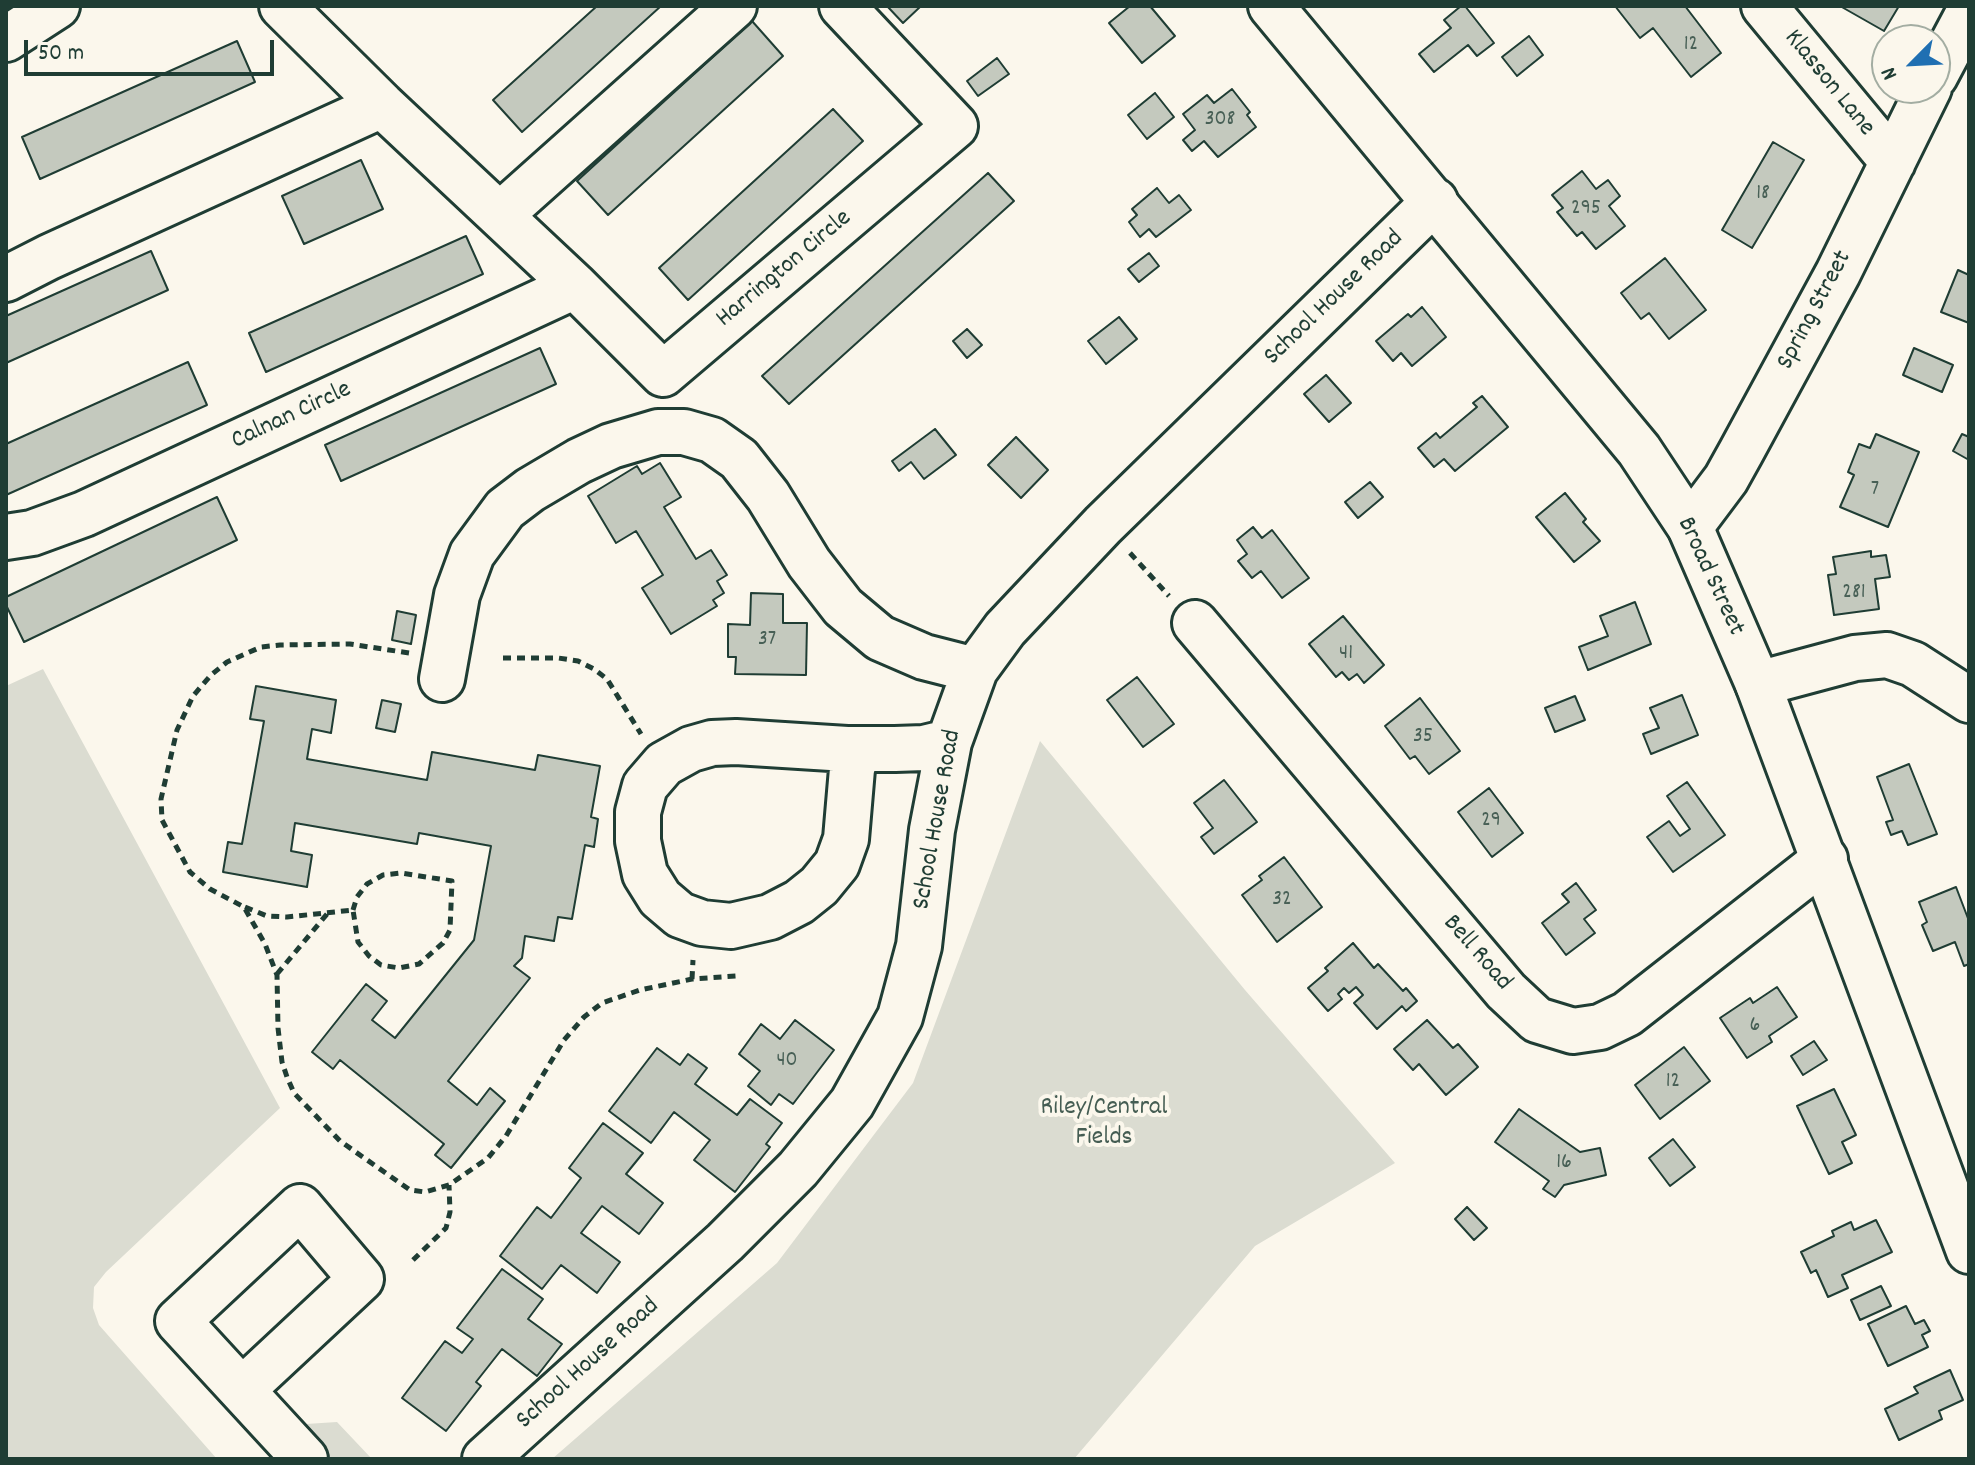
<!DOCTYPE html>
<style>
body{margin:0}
#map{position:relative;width:1975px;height:1465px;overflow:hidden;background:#fbf7ec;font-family:Dekko,sans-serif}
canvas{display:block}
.frame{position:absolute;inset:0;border:8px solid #1f3d34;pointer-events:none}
.north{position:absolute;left:1871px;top:24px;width:80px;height:80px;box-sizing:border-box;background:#fbf7ec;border:2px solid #a3ada2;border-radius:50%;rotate:246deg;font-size:22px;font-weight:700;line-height:32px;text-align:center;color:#1f3d34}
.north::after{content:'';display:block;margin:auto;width:28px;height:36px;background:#1f6fb2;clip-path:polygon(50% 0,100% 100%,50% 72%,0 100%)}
.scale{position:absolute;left:24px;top:40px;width:250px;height:36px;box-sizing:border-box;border:4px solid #1f3d34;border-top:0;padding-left:10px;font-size:24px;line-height:28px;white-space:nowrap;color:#1f3d34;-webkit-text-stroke:6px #fbf7ec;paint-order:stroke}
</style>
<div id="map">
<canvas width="1975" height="1465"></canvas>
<div class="frame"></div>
<div class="north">N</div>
<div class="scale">50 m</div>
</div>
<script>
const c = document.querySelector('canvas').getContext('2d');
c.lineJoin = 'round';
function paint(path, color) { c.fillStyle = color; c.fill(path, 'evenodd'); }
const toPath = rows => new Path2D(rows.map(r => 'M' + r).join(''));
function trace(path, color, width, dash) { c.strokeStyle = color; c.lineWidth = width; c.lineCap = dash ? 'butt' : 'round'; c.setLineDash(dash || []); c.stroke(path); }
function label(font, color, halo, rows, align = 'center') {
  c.font = font + ' Dekko,sans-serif'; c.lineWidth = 8; c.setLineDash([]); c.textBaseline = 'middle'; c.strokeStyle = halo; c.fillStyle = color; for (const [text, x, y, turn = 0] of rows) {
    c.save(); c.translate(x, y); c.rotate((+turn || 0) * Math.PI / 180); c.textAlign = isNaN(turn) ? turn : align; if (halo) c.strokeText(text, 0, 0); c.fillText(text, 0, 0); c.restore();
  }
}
paint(toPath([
 [43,669,280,1108,106,1272,94,1287,93,1308,99,1325,217,1459,6,1459,6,686],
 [1040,741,1245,990,1395,1163,1255,1246,1074,1459,552,1459,777,1263,913,1083],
 [337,1422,372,1459,267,1459,306,1424]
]), '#dbdcd1');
const building = toPath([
 [597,6,661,6,522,132,493,100,597,6],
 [887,6,921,6,903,23,887,6],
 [1130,6,1150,6,1175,36,1142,63,1109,23,1130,6],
 [1461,6,1465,6,1494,43,1477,56,1468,45,1434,72,1419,54,1451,28,1444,20,1461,6],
 [1615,6,1685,6,1721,53,1691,77,1653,28,1640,38,1615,6],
 [1840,6,1899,6,1884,31,1840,6],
 [752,21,783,56,608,215,577,181,752,21],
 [1529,36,1543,55,1517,76,1502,57,1529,36],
 [237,41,255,82,40,179,22,137,237,41],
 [997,58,1009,74,978,96,967,81,997,58],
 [1232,89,1250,112,1247,115,1256,127,1218,157,1204,141,1192,151,1183,140,1195,130,1183,114,1207,95,1214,103,1232,89],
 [1155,93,1174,117,1147,139,1128,115,1155,93],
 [833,109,863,141,688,300,659,268,833,109],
 [1773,142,1804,160,1752,248,1722,230,1773,142],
 [361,160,383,209,304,244,282,196,361,160],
 [1582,171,1596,189,1608,180,1620,196,1609,206,1625,226,1596,249,1582,232,1577,236,1557,212,1563,208,1552,195,1582,171],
 [988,173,1014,201,789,404,762,376,988,173],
 [1157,188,1169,203,1179,195,1191,210,1156,237,1149,229,1140,237,1129,222,1137,215,1132,209,1157,188],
 [466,236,483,274,266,372,249,333,466,236],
 [151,251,168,290,6,363,6,316,151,251],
 [1149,253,1159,266,1139,282,1128,269,1149,253],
 [1665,258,1706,310,1669,339,1649,313,1641,319,1621,293,1665,258],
 [1958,270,1969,275,1969,323,1941,312,1958,270],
 [1422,307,1446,337,1412,366,1401,353,1393,361,1376,341,1408,314,1411,317,1422,307],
 [1119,317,1137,339,1106,364,1088,341,1119,317],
 [967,329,982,345,967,358,953,341,967,329],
 [540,348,556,384,341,481,325,445,540,348],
 [1914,348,1953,365,1942,392,1903,375,1914,348],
 [188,362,207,405,6,495,6,444,188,362],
 [1326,375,1351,403,1329,422,1304,394,1326,375],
 [1482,396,1508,427,1455,471,1444,459,1434,467,1418,448,1436,433,1440,438,1477,407,1473,403,1482,396],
 [935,429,956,455,924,479,911,462,899,471,892,461,935,429],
 [1876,434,1919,452,1888,527,1840,507,1854,475,1848,472,1859,444,1870,448,1876,434],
 [1962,434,1969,437,1969,460,1953,451,1962,434],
 [1016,437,1048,470,1021,498,988,465,1016,437],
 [660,463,681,497,664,507,696,559,711,550,727,575,717,581,724,593,713,600,717,606,671,634,642,588,663,575,636,531,616,543,588,496,637,466,642,474,660,463],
 [1370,482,1383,497,1358,518,1345,502,1370,482],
 [1565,493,1586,519,1583,522,1600,541,1574,562,1536,517,1565,493],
 [217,497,237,540,24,642,6,605,6,597,217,497],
 [1253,527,1262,538,1272,530,1309,578,1282,598,1261,571,1252,578,1238,561,1247,554,1237,540,1253,527],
 [1871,551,1871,557,1886,555,1890,577,1875,579,1879,609,1834,615,1828,575,1836,574,1833,557,1871,551],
 [751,593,783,594,783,623,807,623,806,675,735,674,736,657,728,657,728,624,750,625,751,593],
 [1635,602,1651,644,1588,670,1579,647,1608,636,1600,616,1635,602],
 [397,611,416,615,411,644,392,640,397,611],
 [1343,616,1384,665,1364,683,1357,674,1349,680,1342,672,1336,677,1309,644,1343,616],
 [1137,677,1174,724,1143,747,1107,700,1137,677],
 [256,686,336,700,331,733,312,729,307,759,427,780,432,752,535,770,538,755,600,766,591,817,598,819,594,847,585,845,572,919,558,917,554,941,525,936,522,958,514,966,530,978,448,1081,477,1105,490,1088,505,1101,451,1168,435,1155,444,1144,340,1060,333,1069,312,1052,366,984,387,1001,372,1020,395,1038,474,940,491,846,419,833,417,844,295,823,291,851,312,855,307,887,223,872,228,842,242,844,264,721,250,719,256,686],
 [1682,695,1698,735,1651,754,1643,734,1659,728,1650,708,1682,695],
 [1575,696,1585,720,1555,732,1545,708,1575,696],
 [1420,698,1460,751,1429,774,1415,756,1410,759,1385,726,1420,698],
 [382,700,401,704,395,732,376,728,382,700],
 [1909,764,1937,834,1908,845,1902,831,1891,835,1886,822,1893,820,1877,777,1909,764],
 [1224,780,1257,822,1214,854,1201,837,1213,828,1194,803,1224,780],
 [1687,782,1725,835,1673,872,1647,837,1669,821,1680,836,1690,829,1667,796,1687,782],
 [1489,788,1523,833,1492,857,1458,812,1489,788],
 [1284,857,1322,907,1277,942,1242,895,1262,880,1259,876,1284,857],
 [1576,883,1596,910,1584,919,1595,933,1566,955,1542,923,1569,902,1562,894,1576,883],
 [1956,887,1969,921,1969,964,1964,966,1955,942,1933,951,1922,925,1927,922,1919,902,1956,887],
 [1353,943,1374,968,1378,964,1403,991,1406,988,1417,1001,1406,1011,1402,1006,1377,1029,1354,1003,1363,995,1356,987,1349,993,1344,988,1338,994,1342,999,1328,1011,1308,988,1328,971,1325,968,1353,943],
 [1777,987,1797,1017,1769,1036,1772,1042,1747,1058,1720,1018,1750,998,1753,1003,1777,987],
 [795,1020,834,1050,793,1104,779,1094,771,1105,748,1086,760,1071,739,1054,761,1024,780,1039,795,1020],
 [1427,1020,1453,1048,1458,1044,1478,1067,1446,1095,1419,1064,1413,1070,1394,1049,1427,1020],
 [1814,1041,1827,1060,1803,1075,1791,1056,1814,1041],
 [1684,1047,1710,1081,1660,1119,1635,1085,1684,1047],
 [657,1048,680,1065,688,1054,707,1068,695,1084,737,1115,750,1099,782,1123,766,1144,770,1147,735,1192,694,1160,710,1140,674,1112,651,1143,609,1111,657,1048],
 [1834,1089,1856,1135,1842,1142,1852,1163,1829,1174,1797,1106,1834,1089],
 [1519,1109,1580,1152,1600,1148,1606,1175,1564,1185,1555,1197,1543,1189,1549,1181,1495,1142,1519,1109],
 [603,1123,643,1153,626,1174,663,1203,639,1234,602,1206,581,1233,620,1262,597,1293,561,1265,542,1289,500,1256,537,1207,551,1218,581,1178,569,1168,603,1123],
 [1673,1139,1695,1167,1670,1186,1649,1158,1673,1139],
 [1467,1207,1487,1228,1474,1240,1455,1219,1467,1207],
 [1876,1220,1892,1252,1842,1275,1848,1288,1828,1297,1816,1270,1811,1273,1801,1252,1834,1236,1832,1231,1851,1222,1854,1230,1876,1220],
 [502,1269,543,1299,528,1319,562,1344,537,1376,502,1349,476,1382,481,1386,446,1431,402,1398,445,1341,462,1353,473,1339,457,1328,502,1269],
 [1881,1286,1891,1306,1860,1320,1851,1300,1881,1286],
 [1906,1306,1915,1324,1924,1320,1930,1331,1922,1335,1928,1347,1888,1366,1868,1324,1906,1306],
 [1950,1370,1963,1400,1939,1411,1942,1419,1899,1440,1885,1409,1918,1393,1914,1387,1950,1370]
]);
paint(building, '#c4c9be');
trace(building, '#1f3d34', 2);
const minor = toPath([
 [282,6,382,105,575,286,663,374],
 [1764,6,1893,162],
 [6,39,57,6],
 [1935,76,1969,12],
 [500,215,734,6],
 [6,279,49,257,382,105],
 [663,374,955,126,842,6],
 [1690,527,1726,479,1741,452,1838,273,1929,88],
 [6,537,32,533,84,514,575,286],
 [1195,623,1506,991,1537,1020,1573,1031,1600,1027,1627,1014,1825,859],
 [442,679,457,595,472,554,505,509,530,490,579,461,611,446,658,432,684,432,712,440,739,459,768,496,809,563,843,607,880,638,924,657,975,670],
 [1758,684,1855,658,1887,655,1913,664,1969,700],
 [858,749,852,769,846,839,837,864,819,886,799,902,770,917,731,926,702,923,680,915,660,898,645,874,638,841,638,812,645,786,664,764,691,749,712,743,736,742,847,749,895,749,924,748,949,742],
 [242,1390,361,1279,300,1207,178,1321,305,1459],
 [485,1459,725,1242,798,1169,852,1103,900,1017,919,946,932,830,949,742,975,670,1005,629,1103,525,1435,201]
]);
const major = toPath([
 [1271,6,1639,450,1690,527,1758,684,1969,1251]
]);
trace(minor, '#1f3d34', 50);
trace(major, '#1f3d34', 50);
trace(toPath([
 [1130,553,1169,596],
 [409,653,350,644,280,645,261,647,227,662,211,675,193,696,177,730,161,799,162,820,190,872,210,889,244,907,265,944,277,975,278,1028,282,1062,287,1077,294,1093,340,1141,410,1190,425,1192,449,1185,488,1158,506,1136,564,1040,584,1017,602,1003,640,990,692,979,736,976],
 [503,658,558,658,578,661,594,669,607,679,641,734],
 [245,907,267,916,287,917,353,910,358,942,369,956,381,965,399,968,419,964,443,943,450,930,452,881,401,873,383,875,367,884,357,897,353,910],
 [277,974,327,914],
 [692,979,693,960],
 [413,1260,446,1228,450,1212,449,1185]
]), '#1f3d34', 5, [8, 6]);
trace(minor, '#fbf7ec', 44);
trace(major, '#fbf7ec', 44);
label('22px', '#486056', null, [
 ["12",1691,46],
 ["308",1220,121],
 ["18",1763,195],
 ["295",1586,210],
 ["7",1875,491],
 ["281",1854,594],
 ["37",767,641],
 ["41",1346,655],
 ["35",1423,738],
 ["29",1491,822],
 ["32",1282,901],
 ["6",1755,1027],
 ["40",787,1062],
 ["12",1673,1083],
 ["16",1564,1164]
]);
label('26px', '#1f3d34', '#fbf7ec', [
 ["Klasson Lane",1828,84,51],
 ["Harrington Circle",785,270,-40],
 ["School House Road",1335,299,-44],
 ["Spring Street",1816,311,-62],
 ["Calnan Circle",292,417,-25],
 ["Broad Street",1709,577,65],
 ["School House Road",939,820,-80],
 ["Bell Road",1476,954,49],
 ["School House Road",589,1365,-42]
]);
label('26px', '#455d53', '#fbf7ec', [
 ["Riley/Central",1104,1109],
 ["Fields",1104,1139]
]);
</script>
